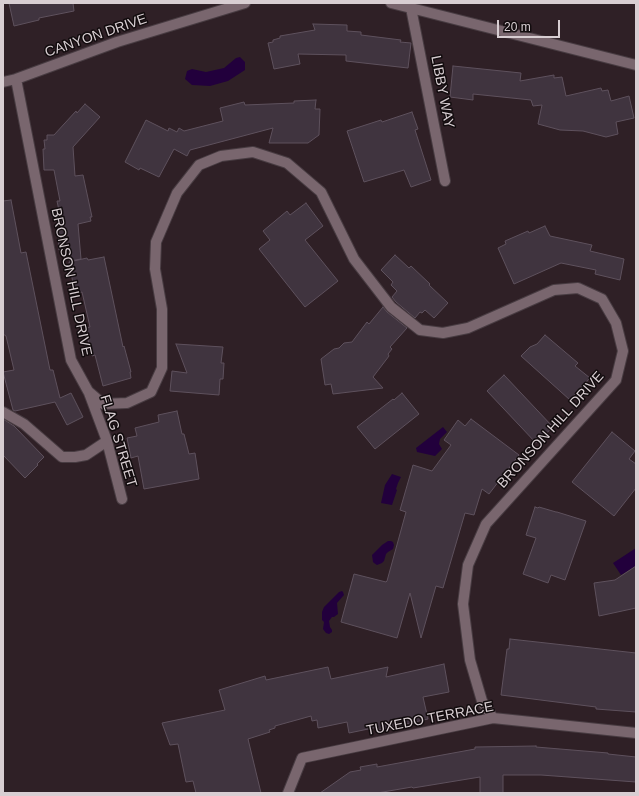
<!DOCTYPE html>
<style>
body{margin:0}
#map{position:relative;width:639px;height:796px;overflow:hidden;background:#2f2026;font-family:Helvetica,sans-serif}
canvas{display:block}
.frame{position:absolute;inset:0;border:4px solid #d8ced2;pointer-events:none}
.scale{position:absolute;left:497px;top:20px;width:63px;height:18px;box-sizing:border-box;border:2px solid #d8ced2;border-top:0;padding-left:5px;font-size:12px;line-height:14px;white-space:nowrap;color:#d8ced2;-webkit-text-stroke:3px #120c0e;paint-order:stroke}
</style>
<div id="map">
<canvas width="639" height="796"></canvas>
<div class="frame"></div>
<div class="scale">20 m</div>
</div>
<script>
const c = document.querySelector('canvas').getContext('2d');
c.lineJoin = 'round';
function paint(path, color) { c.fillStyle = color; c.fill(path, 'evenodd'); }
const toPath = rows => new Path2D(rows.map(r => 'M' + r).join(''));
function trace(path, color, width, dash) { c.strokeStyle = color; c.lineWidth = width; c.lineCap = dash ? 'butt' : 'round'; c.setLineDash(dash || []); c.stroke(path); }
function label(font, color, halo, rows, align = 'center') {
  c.font = font + ' Helvetica,sans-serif'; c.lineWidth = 3; c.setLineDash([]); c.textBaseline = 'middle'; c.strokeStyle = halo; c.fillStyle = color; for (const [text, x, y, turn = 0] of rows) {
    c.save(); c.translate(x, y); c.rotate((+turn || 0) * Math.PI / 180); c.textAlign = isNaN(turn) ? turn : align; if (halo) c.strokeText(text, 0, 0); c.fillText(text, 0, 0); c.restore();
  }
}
paint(toPath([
 [240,57,245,62,245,70,228,81,210,86,192,85,185,79,187,71,192,69,206,72,224,68,236,58],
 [443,427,447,432,440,439,439,444,442,449,435,456,417,452,416,448],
 [392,474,401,477,398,483,396,489,397,490,392,505,381,503,385,485],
 [388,541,391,541,393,542,394,545,393,549,388,552,386,554,384,561,382,563,377,565,374,563,373,562,372,555,382,545],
 [636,548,636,566,621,575,613,563],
 [342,591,343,592,344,595,337,603,338,614,334,617,332,617,329,621,330,627,332,630,332,632,329,634,326,633,323,629,324,622,322,620,322,612,324,607,339,592]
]), '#22003c');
const building = toPath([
 [9,3,73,3,74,11,39,18,39,20,14,26,9,3],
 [313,24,347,25,347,31,361,32,361,35,401,40,400,42,411,43,408,68,346,61,346,55,298,54,300,64,274,69,268,43,273,42,273,40,280,38,280,36,315,30,313,24],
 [453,66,521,73,520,81,554,75,554,78,562,77,566,96,601,88,602,91,608,90,611,101,629,96,634,118,616,122,618,134,606,137,583,131,560,130,538,124,542,105,533,106,531,100,473,94,473,100,450,97,453,66],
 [316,100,315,109,320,109,319,135,308,143,269,143,273,128,190,150,187,156,174,149,159,177,140,168,139,170,125,162,146,120,168,131,169,128,177,132,179,128,184,131,223,121,220,108,244,102,245,105,294,103,294,101,316,100],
 [85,104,100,117,73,147,75,176,83,175,92,217,90,217,91,221,78,224,81,259,70,261,68,250,59,250,58,231,63,230,57,201,60,201,54,170,44,170,43,149,45,149,44,140,47,140,47,135,54,135,76,111,77,113,85,104],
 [412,112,418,129,415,130,431,180,411,187,404,170,364,182,347,131,381,120,382,122,412,112],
 [11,200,21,253,26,252,50,370,53,370,60,398,71,393,83,417,67,425,55,402,15,411,13,410,3,372,14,370,6,336,3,334,3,201,11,200],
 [306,203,323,226,305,240,338,281,305,307,259,249,270,240,263,231,287,211,290,215,306,203],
 [545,226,550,236,592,245,590,251,624,259,620,280,595,274,596,270,561,263,514,284,498,248,506,244,505,241,528,231,529,233,545,226],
 [395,255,409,268,411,266,430,284,429,285,448,303,434,318,425,310,422,313,420,312,415,318,396,302,392,297,397,291,391,285,393,282,381,270,395,255],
 [104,257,123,347,124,346,131,372,130,372,131,378,103,386,95,355,92,356,85,328,90,327,82,292,75,294,69,262,87,258,88,260,104,257],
 [383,307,387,312,407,328,390,347,392,349,388,354,389,356,373,377,383,388,333,394,331,384,325,385,321,359,334,349,339,348,344,343,352,342,367,322,369,324,383,307],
 [545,335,578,363,575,366,590,378,570,400,521,356,530,347,537,344,545,335],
 [176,344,223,347,221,363,224,363,223,379,220,379,219,395,170,391,172,371,187,373,176,344],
 [504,375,553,427,536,443,487,391,504,375],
 [402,393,419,414,375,449,357,427,393,399,394,400,402,393],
 [177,411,182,434,184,434,189,454,195,453,199,479,144,489,138,456,131,458,127,438,137,436,135,428,159,422,158,415,177,411],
 [3,419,14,426,44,457,37,464,38,465,25,478,3,455,3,419],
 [471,419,519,455,489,494,482,489,474,515,465,513,443,588,436,586,421,638,410,593,397,638,341,622,354,574,386,582,387,581,406,512,400,510,413,465,432,471,451,445,444,440,458,420,465,426,471,419],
 [612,432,635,451,629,459,636,464,636,488,614,516,572,482,612,432],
 [535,507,538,508,539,507,556,512,557,512,586,521,565,580,551,575,548,583,523,574,536,538,526,535,535,507],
 [636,566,636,608,599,616,594,583,615,580,636,566],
 [510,639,636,653,636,712,596,709,596,707,501,695,507,649,509,649,510,639],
 [444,664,449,692,423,697,428,719,379,730,378,727,349,733,347,722,318,728,317,720,312,721,311,716,275,726,275,728,269,730,270,732,248,739,261,793,196,793,193,781,186,782,178,744,170,745,162,723,225,710,219,690,265,676,266,680,328,667,331,679,388,667,386,677,444,664],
 [536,746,536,747,608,753,608,754,636,757,636,782,541,775,503,775,503,793,480,793,480,777,413,788,412,787,377,793,320,793,350,772,361,770,360,767,377,764,377,767,475,749,475,747,536,746]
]);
paint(building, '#40343f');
trace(building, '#5e515d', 1);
const minor = toPath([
 [391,3,636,65],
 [411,8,445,181],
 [16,79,71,360,88,391,103,404,127,403,151,392,162,368,162,309,155,269,156,242,177,193,199,165,221,156,253,152,287,163,321,192,354,259,391,307,420,330,443,333,468,328,554,290,578,288,602,299,616,323,623,351,616,380,486,524,468,565,463,604,470,660,482,701,493,718],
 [3,82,16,79,117,42,245,3],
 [89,393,107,441,122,499],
 [3,412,24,424,62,457,75,457,86,455,107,441],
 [288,793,302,758,493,718,636,733]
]);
trace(minor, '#483c42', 12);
trace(minor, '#79666e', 10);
label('14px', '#d8ced2', '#120c0e', [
 ["CANYON DRIVE",96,36,-19],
 ["LIBBY WAY",442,92,79],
 ["BRONSON HILL DRIVE",71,282,78],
 ["BRONSON HILL DRIVE",551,430,-48],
 ["FLAG STREET",118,441,73],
 ["TUXEDO TERRACE",430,719,-11]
]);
</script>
